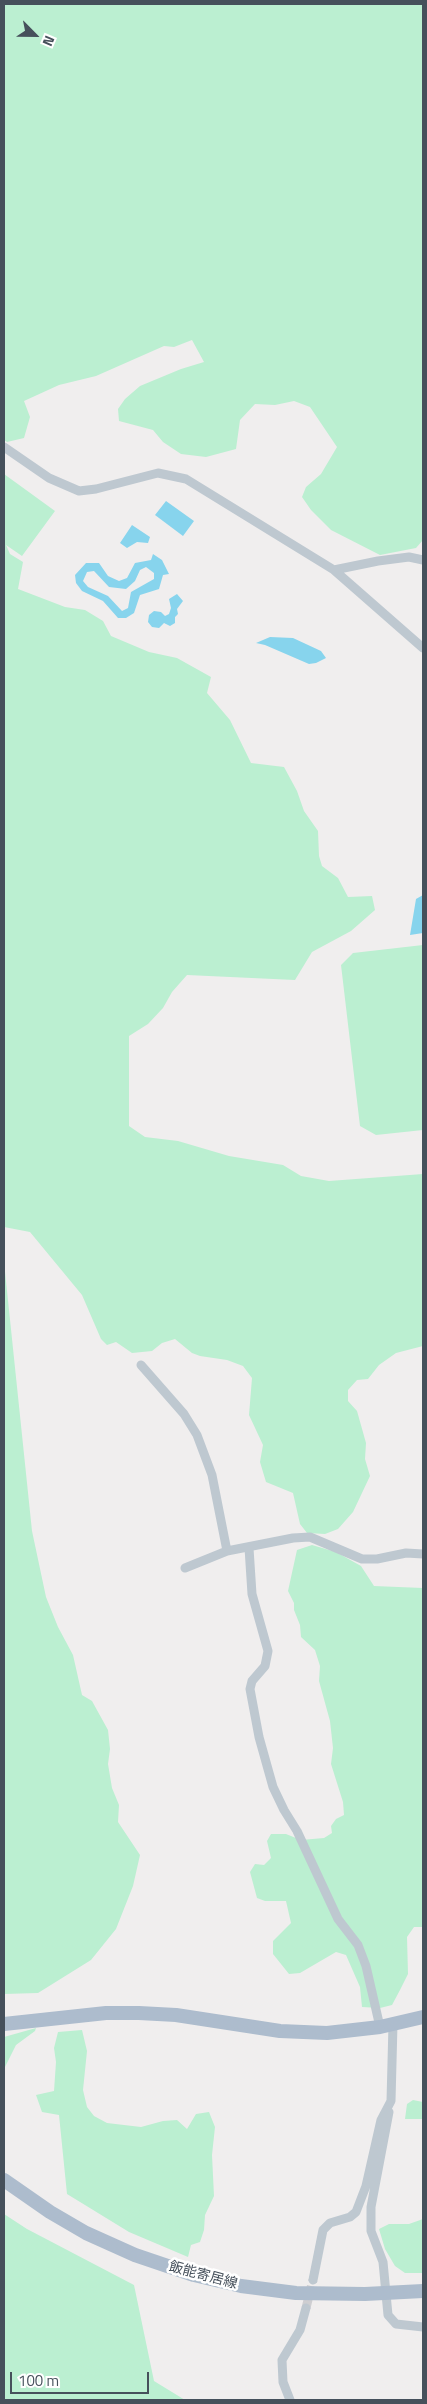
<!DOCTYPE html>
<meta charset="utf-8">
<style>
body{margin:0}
#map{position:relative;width:427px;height:2404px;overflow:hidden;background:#f0eeee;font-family:"Titillium Web",sans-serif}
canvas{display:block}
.frame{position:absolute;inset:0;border:5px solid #46505b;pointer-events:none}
.north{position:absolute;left:10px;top:10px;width:50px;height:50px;-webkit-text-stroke:4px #fff;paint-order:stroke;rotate:113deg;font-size:14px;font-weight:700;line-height:20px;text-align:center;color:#46505b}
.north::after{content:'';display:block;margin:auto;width:18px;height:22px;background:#46505b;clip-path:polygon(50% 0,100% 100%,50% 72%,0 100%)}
.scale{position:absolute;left:10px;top:2372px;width:139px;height:22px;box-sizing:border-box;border:2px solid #46505b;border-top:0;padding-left:6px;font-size:15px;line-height:18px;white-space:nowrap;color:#46505b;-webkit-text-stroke:4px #fff;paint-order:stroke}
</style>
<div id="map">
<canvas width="427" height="2404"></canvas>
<div class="frame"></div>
<div class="north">N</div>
<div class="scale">100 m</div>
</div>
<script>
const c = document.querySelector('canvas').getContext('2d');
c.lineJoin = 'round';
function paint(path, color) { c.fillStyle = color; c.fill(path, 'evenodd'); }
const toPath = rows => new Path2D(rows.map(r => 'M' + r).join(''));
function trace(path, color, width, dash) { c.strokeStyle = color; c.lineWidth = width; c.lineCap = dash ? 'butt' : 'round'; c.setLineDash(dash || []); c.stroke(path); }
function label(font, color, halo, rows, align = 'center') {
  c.font = font + ' "Titillium Web","Noto Sans JP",sans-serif'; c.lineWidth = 5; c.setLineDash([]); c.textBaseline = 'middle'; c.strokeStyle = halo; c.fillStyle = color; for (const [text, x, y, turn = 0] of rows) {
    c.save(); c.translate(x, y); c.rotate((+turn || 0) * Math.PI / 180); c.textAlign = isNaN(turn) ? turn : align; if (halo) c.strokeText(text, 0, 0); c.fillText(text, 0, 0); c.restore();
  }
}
paint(toPath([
 [4,4,423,4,423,540,416,548,380,555,331,530,311,510,302,497,306,487,321,474,337,447,310,407,294,401,275,405,255,404,240,420,236,449,206,457,181,454,163,442,153,430,119,421,118,409,125,399,140,386,181,369,204,362,192,340,174,347,164,346,96,376,59,385,24,401,30,417,24,438,7,442,4,440],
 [4,474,55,511,22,556,6,545,10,554,23,562,18,589,65,607,85,610,103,621,111,636,149,652,177,658,211,677,207,693,230,720,251,763,284,767,297,791,304,811,318,831,319,856,322,866,338,878,348,897,372,896,375,910,351,931,312,952,295,980,187,975,172,992,163,1008,148,1024,129,1036,129,1126,145,1137,178,1141,229,1156,283,1165,301,1176,329,1181,423,1174,423,1346,396,1353,379,1365,368,1379,357,1380,348,1390,348,1401,357,1411,366,1443,365,1459,370,1476,353,1512,338,1529,325,1534,307,1533,300,1524,293,1493,266,1482,260,1462,263,1445,249,1415,252,1378,243,1366,227,1360,200,1356,192,1353,175,1339,162,1343,152,1351,132,1353,116,1342,107,1345,101,1339,82,1295,30,1232,4,1227],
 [423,945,423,1130,376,1135,360,1126,341,965,353,953],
 [4,1262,32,1531,46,1597,58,1627,73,1655,82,1695,92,1701,108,1730,110,1749,108,1764,112,1788,119,1805,118,1822,140,1855,133,1886,116,1929,91,1960,38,1993,4,1994],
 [312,1545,336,1552,361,1566,374,1586,423,1588,423,1927,414,1927,407,1937,408,1974,400,1990,392,2005,380,2008,362,2007,360,1987,346,1955,336,1952,300,1973,289,1974,273,1954,273,1941,291,1923,286,1901,265,1901,257,1898,250,1872,255,1864,264,1865,271,1858,267,1841,271,1834,286,1834,301,1840,324,1838,332,1833,331,1826,336,1819,344,1815,343,1802,331,1764,333,1748,330,1721,319,1681,320,1666,315,1650,301,1637,300,1625,294,1610,294,1603,288,1591,297,1550],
 [36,2028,35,2031,16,2045,4,2069,4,2037],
 [82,2030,87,2051,83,2090,87,2107,94,2116,107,2123,141,2127,163,2121,177,2120,187,2129,196,2114,209,2112,215,2127,212,2155,214,2196,205,2215,204,2230,200,2242,191,2245,188,2257,129,2232,67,2194,59,2115,42,2112,36,2095,54,2091,56,2062,54,2048,58,2032],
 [413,2100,423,2102,423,2119,405,2119,407,2104],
 [4,2214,27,2229,134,2285,154,2381,185,2400,4,2400],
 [423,2219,423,2273,405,2273,395,2266,385,2249,379,2229,389,2224,409,2224]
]), '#bbefd1');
paint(toPath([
 [166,501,194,521,183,536,155,515],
 [132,525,150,537,148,543,137,542,127,548,120,543],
 [153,554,162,560,169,574,163,575,159,589,140,595,134,613,126,618,118,618,103,601,82,591,76,583,75,575,86,563,99,563,108,576,119,581,127,578,135,563,151,560],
 [146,567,154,573,154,579,131,592,128,608,122,611,108,596,88,587,83,581,87,572,94,571,109,587,126,589,135,581,140,570],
 [177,594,183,601,177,609,178,614,175,617,175,623,170,626,164,623,159,628,152,627,148,622,149,615,154,611,161,612,165,616,169,614,171,608,169,599],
 [270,637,293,638,321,651,326,658,316,663,309,664,265,645,256,643],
 [423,895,423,933,410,935,416,899]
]), '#87d4ed');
trace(toPath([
 [306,2308,313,2280]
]), '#ceced1', 9, [9, 4.5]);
trace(toPath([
 [4,447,49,478,79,491,96,489,158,473,186,479,334,570,423,648],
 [334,570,378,561,409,557,423,560],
 [141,1365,184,1414,197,1435,212,1475,227,1551],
 [249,1548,252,1594,268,1651,265,1666,252,1681,250,1689,259,1737,273,1787,284,1810,297,1831,338,1919,358,1945,366,1966,380,2027],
 [185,1568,227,1551,293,1538,310,1537,362,1559,377,1559,406,1553,423,1554],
 [389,2112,371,2207,371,2231,383,2262,388,2315,396,2324,423,2327],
 [313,2280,323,2230,330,2223,350,2217,356,2212,366,2186,381,2120,391,2101,393,2024],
 [290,2400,283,2382,282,2360,300,2330,306,2308]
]), '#bec8d0', 9);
trace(toPath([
 [4,2024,106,2013,139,2013,176,2015,280,2031,327,2033,380,2027,423,2017],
 [4,2180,50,2212,86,2233,135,2255,194,2275,241,2286,296,2293,365,2294,423,2291]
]), '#adbccd', 14);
label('14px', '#46505b', '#fff', [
 ["飯能寄居線",203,2276,15]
]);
</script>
